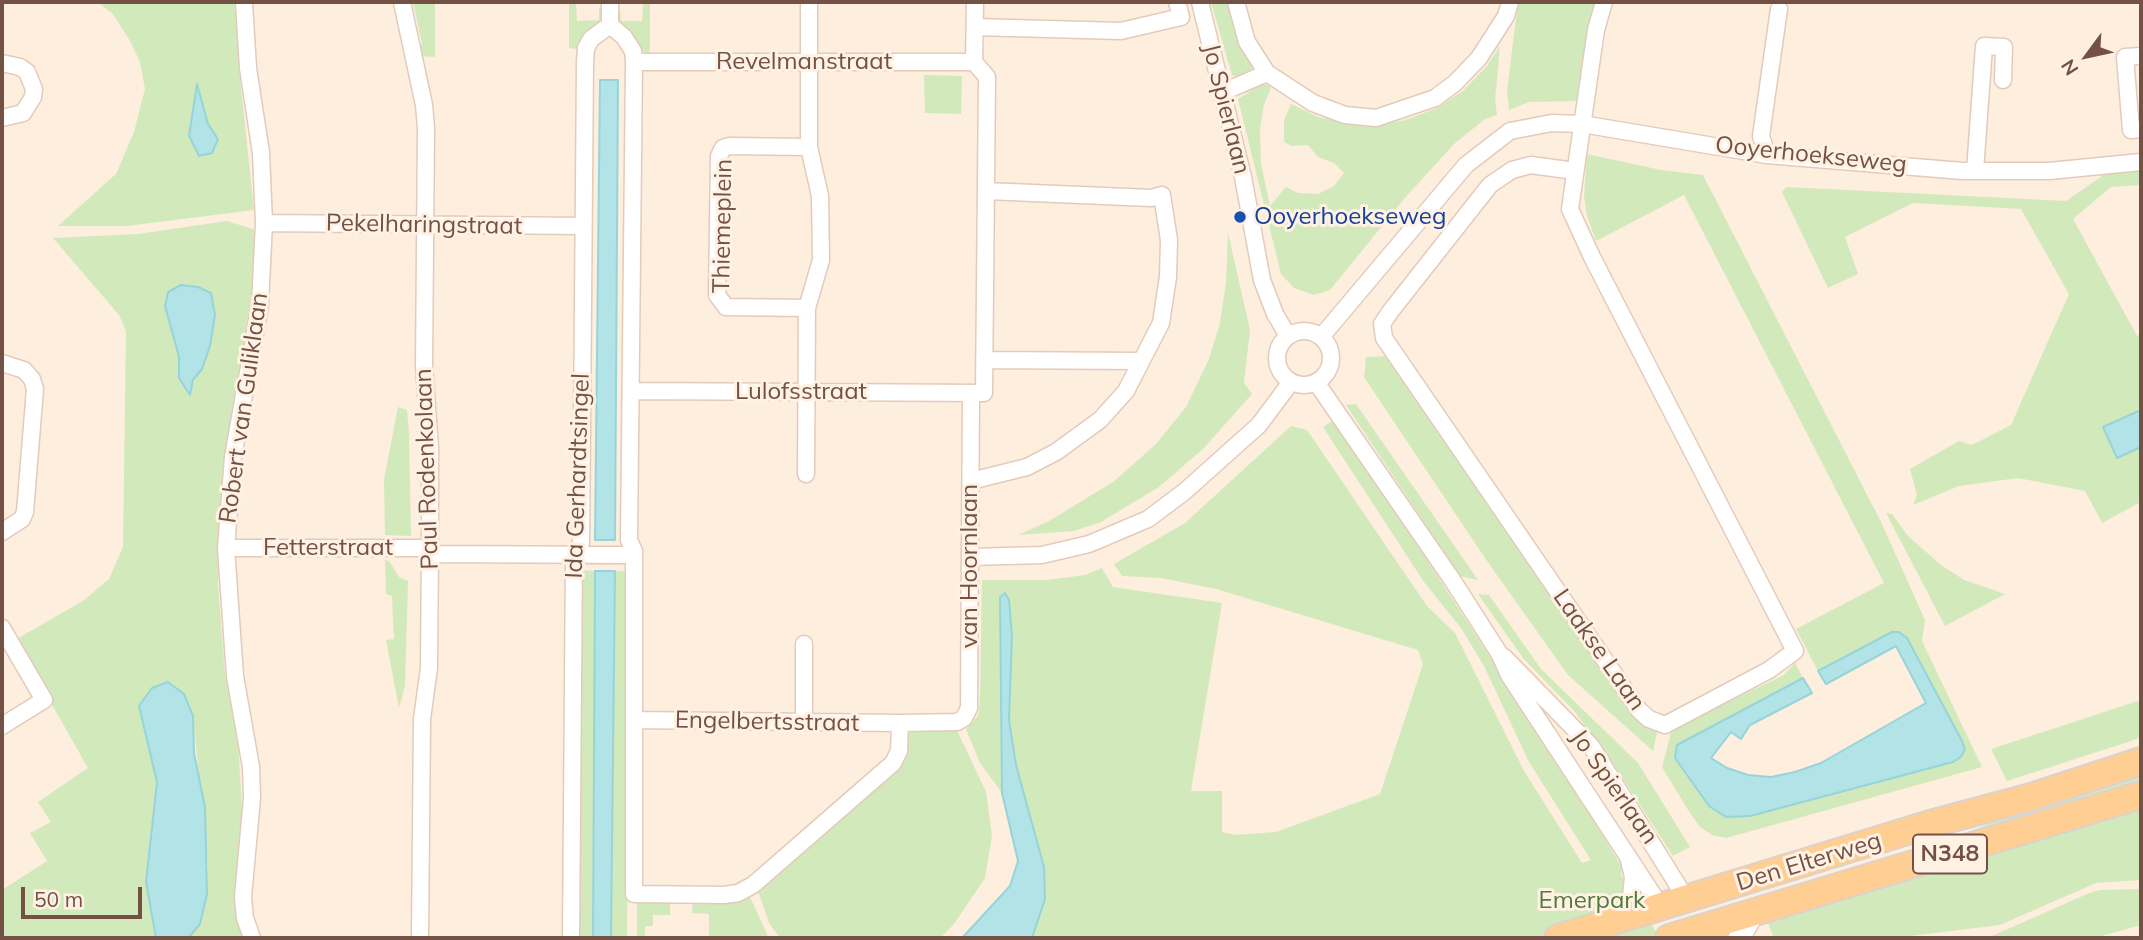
<!DOCTYPE html>
<style>
body{margin:0}
#map{position:relative;width:2143px;height:940px;overflow:hidden;background:#fdeedd;font-family:Mulish,sans-serif}
canvas{display:block}
.frame{position:absolute;inset:0;border:4px solid #735245;pointer-events:none}
.north{position:absolute;left:2052px;top:21px;width:70px;height:70px;-webkit-text-stroke:5px #fff2e4;paint-order:stroke;rotate:237deg;font-size:19px;font-weight:700;line-height:28px;text-align:center;color:#735245}
.north::after{content:'';display:block;margin:auto;width:24px;height:32px;background:#735245;clip-path:polygon(50% 0,100% 100%,50% 72%,0 100%)}
.scale{position:absolute;left:21px;top:887px;width:121px;height:32px;box-sizing:border-box;border:4px solid #735245;border-top:0;padding-left:9px;font-size:21px;line-height:24px;white-space:nowrap;color:#735245;-webkit-text-stroke:5px #fff2e4;paint-order:stroke}
</style>
<div id="map">
<canvas width="2143" height="940"></canvas>
<div class="frame"></div>
<div class="north">N</div>
<div class="scale">50 m</div>
</div>
<script>
const c = document.querySelector('canvas').getContext('2d');
c.lineJoin = 'round';
function paint(path, color) { c.fillStyle = color; c.fill(path, 'evenodd'); }
const toPath = rows => new Path2D(rows.map(r => 'M' + r).join(''));
function trace(path, color, width, dash) { c.strokeStyle = color; c.lineWidth = width; c.lineCap = dash ? 'butt' : 'round'; c.setLineDash(dash || []); c.stroke(path); }
function label(font, color, halo, rows, align = 'center') {
  c.font = font + ' Mulish,sans-serif'; c.lineWidth = 6; c.setLineDash([]); c.textBaseline = 'middle'; c.strokeStyle = halo; c.fillStyle = color; for (const [text, x, y, turn = 0] of rows) {
    c.save(); c.translate(x, y); c.rotate((+turn || 0) * Math.PI / 180); c.textAlign = isNaN(turn) ? turn : align; if (halo) c.strokeText(text, 0, 0); c.fillText(text, 0, 0); c.restore();
  }
}
paint(toPath([
 [97,2,239,2,239,69,254,210,127,226,58,226,116,174,134,132,145,89,140,62,129,39,112,13],
 [197,86,208,124,189,136,192,111],
 [413,2,435,2,435,57,420,56,419,49,422,43],
 [1211,2,1227,2,1239,45,1253,67,1247,74,1238,77,1232,75],
 [1518,2,1595,2,1587,29,1579,101,1529,102,1509,110,1507,91],
 [569,4,576,4,577,21,599,20,599,8,603,9,600,23,579,49,569,48],
 [643,4,650,4,650,49,649,55,646,56,632,34,621,27,616,9,620,9,621,21,642,21],
 [1500,46,1495,100,1497,115,1485,119,1454,144,1404,199,1330,290,1314,295,1294,288,1281,274,1238,99,1260,85,1268,85,1271,88,1264,104,1260,129,1261,164,1270,206,1286,187,1298,193,1318,194,1334,186,1344,173,1334,163,1318,157,1308,145,1292,146,1284,142,1284,120,1291,104,1318,117,1351,124,1402,121,1435,109,1463,91,1487,66],
 [924,75,962,76,961,114,925,113],
 [1587,154,1661,170,1703,175,1881,522,1925,620,1922,641,1982,767,1726,838,1712,835,1700,827,1688,810,1662,767,1672,729,1784,675,1795,663,1803,678,1677,745,1750,816,1953,762,1961,757,1962,741,1907,638,1899,632,1892,632,1818,671,1796,629,1884,583,1684,195,1596,241,1587,216,1584,196],
 [2141,171,2141,185,2111,187,2073,219,2137,336,2141,334,2141,502,2102,523,2085,491,2018,478,1959,486,1913,505,1917,495,1910,469,1959,441,1972,445,2011,425,2069,294,2021,209,1913,203,1845,237,1858,274,1828,288,1782,192,1786,187,2066,201,2105,174],
 [227,221,256,230,251,331,223,506,218,585,225,675,238,744,242,807,238,885,240,929,243,938,188,938,200,924,208,867,193,716,139,706,157,782,146,882,156,938,2,938,2,890,47,861,30,833,51,822,38,802,88,768,15,640,83,601,109,579,123,547,126,331,119,315,53,238,138,234],
 [215,315,211,344,189,394,179,378,179,357,172,323],
 [1228,233,1250,330,1244,383,1252,394,1204,448,1159,487,1129,505,1101,522,1074,531,1018,535,1049,521,1113,482,1156,444,1186,407,1209,359,1220,323,1226,283],
 [1386,356,1636,715,1658,728,1653,751,1568,675,1487,561,1364,377,1366,357],
 [1356,404,1478,580,1460,576,1346,405],
 [398,407,407,410,409,434,411,536,385,535,384,480],
 [1335,419,1556,758,1622,867,1621,875,1660,938,1032,938,1045,899,1044,868,1016,765,1009,720,1012,636,1000,597,1002,793,980,763,966,729,978,716,980,700,982,580,1047,580,1085,575,1102,568,1113,587,1222,603,1191,791,1222,791,1222,832,1236,835,1276,832,1380,794,1423,664,1418,650,1216,589,1161,578,1122,576,1114,564,1185,523,1291,426,1307,430,1427,606,1455,633,1524,771,1582,863,1591,860,1529,762,1484,666,1461,628,1424,582,1323,427],
 [1886,513,1892,514,1908,536,1941,565,1964,580,2005,594,1945,626],
 [385,560,389,561,399,577,408,581,405,686,399,708,386,640,394,639,392,596,386,594],
 [581,570,595,571,593,938,576,938],
 [615,571,628,571,630,575,627,938,611,938],
 [1478,594,1489,595,1541,669,1638,763,1690,847,1673,856,1614,765,1575,712,1523,658],
 [2141,700,2141,737,2128,742,2007,781,1991,749],
 [956,728,986,792,992,835,985,878,954,924,940,938,780,938,769,923,757,888,901,761,910,731],
 [2141,771,2141,789,1930,846,2026,810],
 [2141,808,2141,880,2096,883,2000,925,1894,938,1774,938,1766,918],
 [2141,889,2141,925,2094,938,1992,936,2087,894,2099,890],
 [749,895,769,938,698,938,709,937,709,914,692,913,693,901,740,902],
 [637,900,670,901,670,915,653,915,653,926,645,926,645,938,653,938,637,938]
]), '#d2eabb');
const water = toPath([
 [600,80,618,80,615,540,595,540,600,80],
 [197,84,208,124,218,139,212,153,199,156,189,136,197,84],
 [181,285,198,287,211,293,215,315,210,346,202,369,193,380,190,395,179,378,179,357,165,306,168,292,181,285],
 [2141,410,2141,447,2117,458,2103,427,2141,410],
 [595,571,615,571,611,938,593,938,595,571],
 [1005,593,1009,600,1012,636,1009,720,1016,765,1044,867,1045,899,1032,938,962,938,1010,886,1018,861,1002,793,1000,597,1005,593],
 [1892,632,1899,632,1907,638,1962,741,1965,749,1961,757,1953,762,1750,816,1726,817,1709,806,1675,758,1677,745,1803,678,1812,693,1750,725,1741,739,1731,732,1711,758,1727,768,1748,775,1771,777,1795,772,1821,763,1926,703,1896,646,1826,684,1818,671,1892,632],
 [168,682,184,694,193,716,194,753,205,807,207,894,200,924,188,938,156,938,146,882,157,782,139,706,152,688,168,682]
]);
paint(water, '#b1e3e7');
trace(water, '#97d4d9', 2);
const minor = toPath([
 [244,2,248,68,261,153,264,223,260,305,233,457,226,548,235,676,251,767,252,798,243,897,245,918,252,938],
 [402,2,424,105,426,128,424,366,430,448,430,548,429,668,422,719,420,938],
 [1200,2,1243,177,1262,280,1275,314,1288,336],
 [1236,2,1247,42,1267,73,1313,103,1345,115,1376,118,1435,98,1455,83,1479,58,1506,16,1510,2],
 [610,25,610,2],
 [975,27,1121,31,1181,17,1177,2],
 [2141,56,2125,57,2131,130,2141,129],
 [634,62,974,62],
 [2,63,20,67,27,72,34,89,33,97,23,113,2,118],
 [1223,92,1267,73],
 [809,147,729,146,723,148,719,156,717,295,726,307,807,308,821,260,820,196,809,147,809,2],
 [1767,155,1761,136,1779,9],
 [1575,171,1531,165,1512,170,1490,185,1390,312,1382,324,1384,338,1639,710,1649,719,1665,725,1769,670,1795,651,1592,257,1570,209,1596,30,1604,2],
 [1975,171,1984,46,2004,47,2003,80],
 [264,223,583,226],
 '1277 358a27 27 0 1 1 54 0a27 27 0 1 1-54 0Z',
 [1321,337,1466,165,1510,131,1552,123,1582,124,1767,155,1963,171,2049,171,2141,162],
 [984,360,1141,361],
 [2,363,24,370,32,379,35,389,25,512,22,519,2,532],
 [1316,382,1453,581,1499,653,1509,675,1661,907],
 [631,391,984,393,987,77,974,62,975,2],
 [806,474,807,308],
 [971,481,1027,467,1056,452,1100,420,1126,391,1161,323,1168,277,1169,240,1162,195,1151,198,986,191],
 [226,548,430,548],
 [430,554,634,555],
 [970,557,1042,555,1089,544,1148,519,1184,492,1259,425,1291,382],
 [2,628,44,700,2,726],
 [1504,657,1591,746,1687,900],
 [634,720,900,723,957,722,964,718,969,708,971,393],
 [804,722,804,644],
 [1619,919,1631,896,1633,877,1629,860],
 [571,938,574,555,581,543,585,62,586,48,591,39,610,25,624,37,633,51,634,62,629,540,634,551,634,894,724,895,738,893,753,885,893,763,899,751,900,723]
]);
const tertiary = toPath([
 [1739,938,1753,914]
]);
const primary = toPath([
 [1558,938,1930,824,2031,797,2141,761],
 [1669,938,2141,795]
]);
trace(minor, '#e3cbbc', 19);
trace(tertiary, '#e3cbbc', 24);
trace(primary, '#dbd2cf', 30);
trace(minor, '#fff', 16);
trace(tertiary, '#fff', 21);
trace(primary, '#ffce92', 26);
for (const [x, y, r, color] of [
 [1240,217,7,"#1a4fb4"]
]) { const dot = new Path2D(); dot.arc(x, y, r, 0, 2 * Math.PI); c.fillStyle = color; c.fill(dot); trace(dot, '#fff2e4', 2.5); }
for (const [x, y, w] of [
 [1950,854,74]
]) { const box = new Path2D(); box.roundRect(x - w / 2, y - 19.5, w, 39, 5); c.fillStyle = '#fff2e4'; c.fill(box); trace(box, '#735245', 2); }
label('bold 23px', '#735245', null, [
 ["N348",1950,854]
]);
label('24px', '#735245', '#fff2e4', [
 ["Revelmanstraat",804,62],
 ["Jo Spierlaan",1226,109,76],
 ["Ooyerhoekseweg",1811,155,6],
 ["Pekelharingstraat",424,225,1],
 ["Thiemeplein",723,226,-89],
 ["Lulofsstraat",801,392],
 ["Robert van Guliklaan",244,408,-82],
 ["Paul Rodenkolaan",427,469,-92],
 ["Ida Gerhardtsingel",578,476,-88],
 ["Fetterstraat",328,548],
 ["van Hoornlaan",970,566,-90],
 ["Laakse Laan",1599,650,55],
 ["Engelbertsstraat",767,722,1],
 ["Jo Spierlaan",1614,787,55],
 ["Den Elterweg",1809,862,-17]
]);
label('24px', '#164399', '#fff2e4', [
 ["Ooyerhoekseweg",1254,217]
], 'left');
label('24px', '#54793c', '#fff2e4', [
 ["Emerpark",1592,901]
]);
</script>
